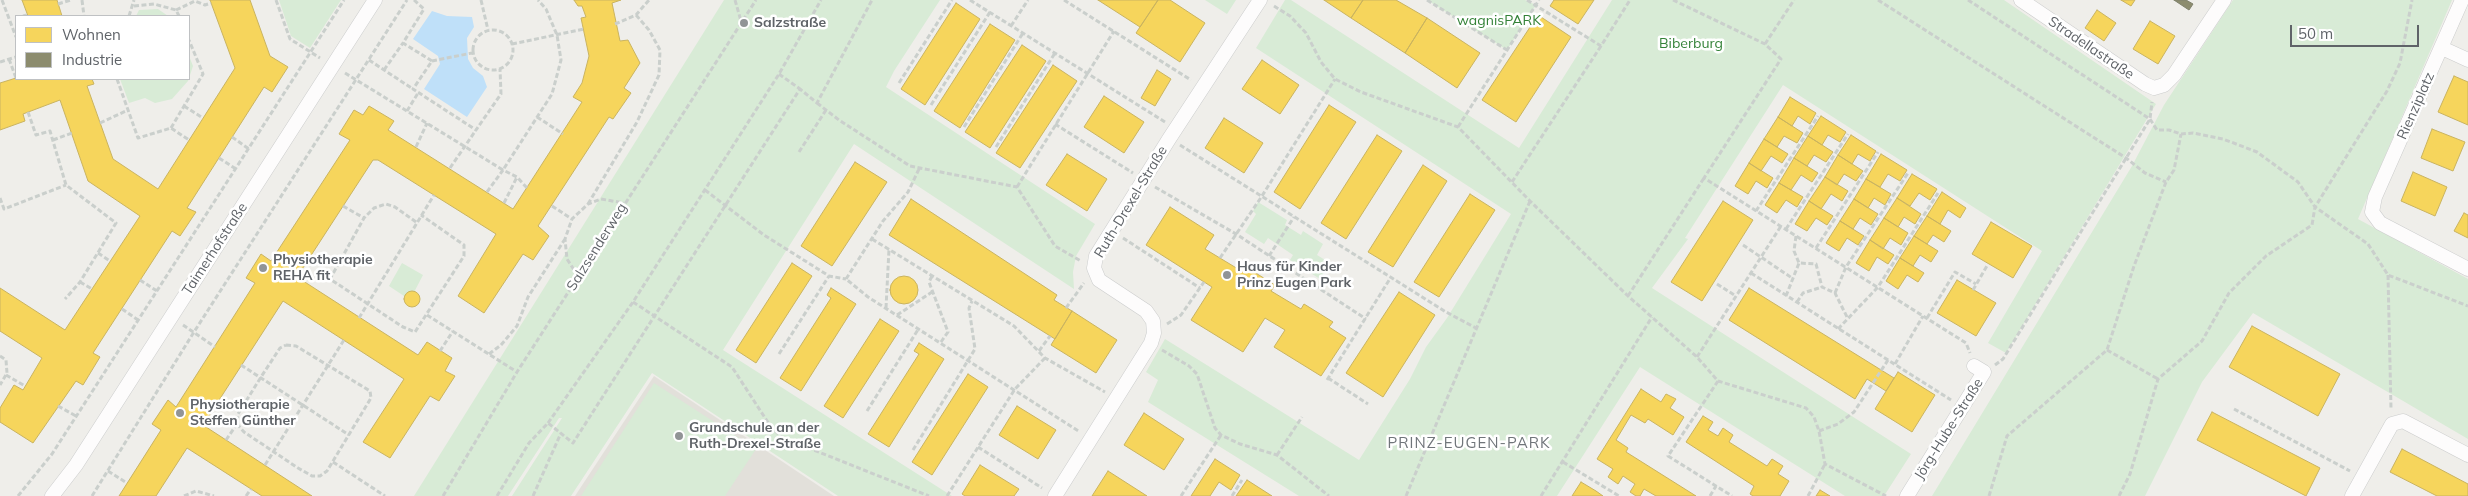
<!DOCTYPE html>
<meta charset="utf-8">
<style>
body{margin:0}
#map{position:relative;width:2468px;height:496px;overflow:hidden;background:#efeeea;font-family:Mulish,sans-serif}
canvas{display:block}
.legend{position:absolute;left:15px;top:15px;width:175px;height:65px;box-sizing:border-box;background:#fff;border:1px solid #bfc1c3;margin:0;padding:6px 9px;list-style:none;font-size:15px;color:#5f6368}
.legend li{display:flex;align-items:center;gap:10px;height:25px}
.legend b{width:25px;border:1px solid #bfc1c3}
.scale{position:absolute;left:2290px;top:25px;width:129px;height:22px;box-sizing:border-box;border:2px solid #5f6368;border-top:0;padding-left:6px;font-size:15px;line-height:18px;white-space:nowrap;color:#5f6368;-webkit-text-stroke:4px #fff;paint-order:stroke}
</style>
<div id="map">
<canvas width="2468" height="496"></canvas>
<ul class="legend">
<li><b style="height:14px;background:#f6d55c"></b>Wohnen</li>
<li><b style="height:14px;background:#8c8c6e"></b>Industrie</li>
</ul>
<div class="scale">50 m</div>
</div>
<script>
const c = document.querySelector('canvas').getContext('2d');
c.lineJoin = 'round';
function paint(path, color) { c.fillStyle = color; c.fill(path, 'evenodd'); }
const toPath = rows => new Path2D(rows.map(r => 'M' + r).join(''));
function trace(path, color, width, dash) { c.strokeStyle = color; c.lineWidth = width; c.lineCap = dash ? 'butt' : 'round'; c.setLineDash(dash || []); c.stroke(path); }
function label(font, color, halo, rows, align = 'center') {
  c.font = font + ' Mulish,sans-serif'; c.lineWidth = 5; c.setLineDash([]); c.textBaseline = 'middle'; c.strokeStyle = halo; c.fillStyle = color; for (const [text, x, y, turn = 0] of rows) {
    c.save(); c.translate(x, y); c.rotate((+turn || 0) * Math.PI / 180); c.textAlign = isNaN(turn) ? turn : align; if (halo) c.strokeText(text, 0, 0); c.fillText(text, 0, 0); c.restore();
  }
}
paint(toPath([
 [654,376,834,496,575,496]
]), '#e2e0da');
paint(toPath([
 [279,0,341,0,310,48,291,36],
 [724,0,940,0,894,71,886,87,1095,224,1076,256,1073,272,1074,289,854,144,723,350,952,496,838,496,652,373,571,496,512,496,562,418,559,418,508,496,414,496],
 [1205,0,1236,0,1227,14],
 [1285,0,1291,0,1519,148,1612,0,2004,0,2156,104,2006,353,1988,343,2042,251,1783,85,1685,238,1688,239,1652,288,1911,454,1884,496,1845,496,1640,367,1557,496,1299,496,1148,402,1158,380,1146,372,1165,339,1359,460,1410,379,1426,347,1447,318,1511,214,1256,48],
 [1427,0,1525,0,1536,5,1507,50],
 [2233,0,2452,0,2358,219,2468,279,2468,439,2253,313,2202,382,2145,496,1932,496,2132,166,2164,105],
 [158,9,168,16,136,16,139,10],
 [189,56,193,66,188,81,172,99,155,103,145,98,129,103,120,79,189,79],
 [1258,202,1287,220,1285,225,1301,235,1303,231,1323,244,1317,255,1330,263,1320,279,1290,260,1293,255,1268,238,1264,244,1245,232,1256,214,1253,211],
 [402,263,423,275,410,300,389,286],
 [654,383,756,449,725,496,581,496]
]), '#d8ebd6');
paint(toPath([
 [432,11,447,16,472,17,474,27,467,38,468,59,473,68,483,76,487,87,467,117,424,89,440,64,438,56,413,39]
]), '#bfe0f9');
const homes = toPath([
 [22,0,57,0,62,16,28,16,22,0],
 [210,0,250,0,270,56,288,67,272,92,264,87,187,208,196,212,180,236,172,231,93,353,100,357,83,385,76,381,33,443,0,422,0,408,14,385,23,390,42,358,0,331,0,288,65,330,140,216,88,181,60,100,23,114,25,121,0,130,0,83,16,78,92,79,94,84,87,86,113,159,158,189,235,68,210,0],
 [574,0,621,0,612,3,620,41,628,40,640,63,624,88,631,93,613,119,609,117,538,226,549,236,533,260,523,254,484,313,458,296,496,234,378,160,373,160,297,277,418,355,427,342,452,358,445,371,455,376,439,401,430,396,390,458,363,442,404,379,283,301,203,425,312,496,262,496,187,448,156,496,119,496,161,430,152,424,168,400,176,407,255,283,246,278,261,254,271,261,350,140,339,134,354,110,363,115,369,106,394,121,388,130,513,209,582,102,573,97,582,83,589,56,581,18,586,17,582,6,578,6,574,0],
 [1098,0,1158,0,1140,27,1098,0],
 [1158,0,1170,0,1205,23,1180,62,1136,33,1158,0],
 [1324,0,1363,0,1351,18,1324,0],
 [1363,0,1396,0,1427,18,1405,53,1351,18,1363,0],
 [1554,0,1594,0,1578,24,1550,6,1554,0],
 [2121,0,2135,0,2131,6,2121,0],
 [956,3,980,19,925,105,901,89,956,3],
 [2097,10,2116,23,2104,41,2085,28,2097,10],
 [1538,15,1571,37,1516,122,1482,100,1538,15],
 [1427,18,1480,53,1457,88,1405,53,1427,18],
 [2150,21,2175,36,2158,64,2133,49,2150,21],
 [990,24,1015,40,960,128,934,111,990,24],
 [1022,45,1046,61,990,148,965,132,1022,45],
 [1262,60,1299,85,1280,114,1242,89,1262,60],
 [1053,65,1077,81,1020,168,996,153,1053,65],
 [1157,70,1171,79,1155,106,1141,98,1157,70],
 [2454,76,2468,82,2468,125,2438,112,2454,76],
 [1104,96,1144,122,1124,153,1084,127,1104,96],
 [1790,97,1816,113,1810,124,1798,116,1792,126,1778,117,1790,97],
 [1329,105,1356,122,1300,209,1274,192,1329,105],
 [1821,116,1846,132,1840,142,1828,135,1822,145,1808,136,1821,116],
 [1778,117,1803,133,1797,143,1784,136,1777,147,1764,139,1778,117],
 [1224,118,1263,143,1244,173,1205,148,1224,118],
 [2432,129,2465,142,2453,171,2421,158,2432,129],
 [1377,135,1402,151,1346,239,1321,223,1377,135],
 [1851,135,1876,151,1870,161,1858,154,1852,164,1838,155,1851,135],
 [1808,136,1833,152,1826,162,1814,155,1807,166,1794,158,1808,136],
 [1764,139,1788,154,1782,163,1771,156,1761,171,1749,163,1764,139],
 [1067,154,1107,179,1087,211,1046,185,1067,154],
 [1881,154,1907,170,1900,181,1888,174,1880,187,1866,179,1881,154],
 [1838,155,1863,171,1856,181,1844,174,1837,185,1825,177,1838,155],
 [1794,158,1818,173,1812,182,1801,175,1791,190,1779,183,1794,158],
 [855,162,887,182,832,266,801,246,855,162],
 [1749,163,1773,178,1767,188,1756,181,1748,194,1735,186,1749,163],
 [1423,165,1447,181,1393,267,1368,252,1423,165],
 [2413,172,2447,187,2435,216,2401,201,2413,172],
 [1912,174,1937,189,1930,200,1919,193,1910,206,1897,198,1912,174],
 [1825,177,1848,191,1842,201,1831,194,1821,209,1809,201,1825,177],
 [1866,179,1891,194,1885,205,1874,198,1868,208,1854,199,1866,179],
 [1779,183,1803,197,1797,207,1786,200,1777,213,1765,205,1779,183],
 [1942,192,1966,208,1960,218,1948,210,1940,224,1927,216,1942,192],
 [1470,194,1495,210,1439,297,1414,282,1470,194],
 [1897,198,1921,214,1915,224,1904,217,1898,227,1884,218,1897,198],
 [911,199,1057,295,1054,300,1072,311,1055,339,889,235,911,199],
 [1854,199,1878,214,1871,225,1860,218,1853,229,1840,221,1854,199],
 [1723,201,1753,220,1702,301,1671,282,1723,201],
 [1809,201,1833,216,1827,225,1816,218,1807,231,1795,224,1809,201],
 [1170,207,1214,235,1205,249,1243,272,1246,267,1275,285,1271,291,1301,309,1304,304,1333,322,1329,327,1346,338,1321,376,1274,347,1285,330,1265,318,1243,352,1191,320,1212,287,1146,245,1170,207],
 [2464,213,2468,215,2468,238,2454,231,2464,213],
 [1927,216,1951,231,1944,242,1933,235,1927,244,1914,236,1927,216],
 [1884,218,1908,233,1901,245,1890,238,1883,249,1870,240,1884,218],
 [1840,221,1864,236,1858,245,1847,238,1839,251,1826,243,1840,221],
 [1991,222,2032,246,2013,278,1972,254,1991,222],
 [1914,236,1938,251,1931,262,1920,255,1913,266,1900,258,1914,236],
 [1870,240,1894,255,1888,264,1877,257,1869,271,1856,263,1870,240],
 [1900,258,1924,273,1918,282,1907,275,1898,289,1886,281,1900,258],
 [792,263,812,276,756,363,736,350,792,263],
 '890 290a14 14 0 1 1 28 0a14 14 0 1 1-28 0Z',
 [1957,280,1996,303,1976,336,1937,313,1957,280],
 [831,288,856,304,801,391,780,378,831,298,827,295,831,288],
 [1749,288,1894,378,1886,391,1867,379,1855,399,1729,320,1749,288],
 '404 299a8 8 0 1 1 16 0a8 8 0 1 1-16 0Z',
 [1399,292,1435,315,1383,397,1346,373,1399,292],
 [1072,311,1117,340,1096,373,1051,345,1072,311],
 [880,319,899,331,843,418,824,406,880,319],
 [2252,326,2340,374,2318,416,2229,367,2252,326],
 [919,343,944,359,889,447,868,434,919,354,914,351,919,343],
 [1898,372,1935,395,1912,432,1875,409,1898,372],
 [968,374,988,387,932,475,912,462,968,374],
 [1641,389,1661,402,1666,394,1676,399,1670,408,1684,417,1673,435,1648,419,1645,423,1631,415,1616,440,1628,448,1626,452,1696,496,1656,496,1644,489,1640,496,1636,496,1630,492,1635,484,1623,476,1618,484,1608,477,1613,469,1597,459,1641,389],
 [1017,406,1056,430,1038,459,999,435,1017,406],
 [2212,412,2320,468,2306,496,2197,440,2212,412],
 [1144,413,1184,439,1164,470,1124,445,1144,413],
 [1703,416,1713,422,1708,430,1718,436,1723,428,1733,435,1729,442,1767,466,1772,459,1783,466,1778,474,1789,481,1780,496,1753,496,1750,494,1754,486,1686,442,1703,416],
 [2402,449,2468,484,2468,496,2437,496,2390,472,2402,449],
 [1215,459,1240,475,1231,490,1219,482,1210,496,1191,496,1215,459],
 [980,465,1019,489,1014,496,965,496,962,494,980,465],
 [1108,471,1147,496,1092,496,1108,471],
 [1247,480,1272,496,1236,496,1247,480],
 [1581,482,1596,491,1603,496,1572,496,1581,482],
 [1820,490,1830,496,1816,496,1820,490]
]);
paint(homes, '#f6d55c');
trace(homes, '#c9b360', 1);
const industry = toPath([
 [2174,0,2186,0,2193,4,2189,10,2174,0]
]);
paint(industry, '#8c8c6e');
trace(industry, '#7e806c', 1);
const minor = toPath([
 [2021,0,2145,84,2154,88,2164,85,2174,75,2224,0],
 [2462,0,2375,197,2372,212,2380,223,2468,269],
 [2442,48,2468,60],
 [52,496,76,465,375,0],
 [1055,496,1151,343,1154,333,1153,321,1146,311,1099,280,1094,268,1096,256,1169,139,1260,0],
 [1907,496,1984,372,1974,366],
 [2352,496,2392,424,2403,421,2468,455]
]);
trace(minor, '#cbcccc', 15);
trace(toPath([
 [2,0,16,37],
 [82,0,84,16],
 [276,0,290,39,320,58],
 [414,0,424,9,403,43,432,61,413,89,476,130,501,94,500,69],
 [481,0,488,30],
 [735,0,741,21],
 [970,0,1165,122],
 [1064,0,1191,80],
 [1427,0,1507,50],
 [1527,0,1601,46,1630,0],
 [1673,0,1765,44,1781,59,1704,178,1966,343,1970,353],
 [1878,0,2126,158,2145,173,2166,182],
 [1968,0,2150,119,2157,130,2169,130,2181,134,2193,133,2223,139,2257,152,2298,182,2315,207,2368,244,2388,275,2468,306],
 [58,4,71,0],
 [134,6,154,4,176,10,179,16],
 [1274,6,1290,16,1306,33,1321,62,1335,79,1361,92,1458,127,1530,201,1628,296,1697,357,1718,381,1806,408,1814,417,1819,431,1825,464,1886,496],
 [176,10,195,1,205,5,211,3],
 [23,16,27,15],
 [129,16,134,0],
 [615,24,636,15,649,0],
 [1011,26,1028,0],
 '473 50a20 20 0 1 1 40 0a20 20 0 1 1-40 0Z',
 [512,44,584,29],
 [1765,44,1794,0],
 [9,59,16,78],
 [369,60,413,89],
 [432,61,472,53],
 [0,62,16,57],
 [384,70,403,43],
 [345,73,503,170,552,94,561,60,557,35,546,9,538,0],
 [779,74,800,89],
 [117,79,138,138,171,128,189,140],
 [899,83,952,0],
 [817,103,839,120,910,166,1017,187,1055,246,1081,261],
 [931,105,990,12],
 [184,106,203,118],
 [407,111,418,93],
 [28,112,36,135,50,131,66,185,116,223,80,282,65,299],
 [537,117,563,134],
 [100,123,128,110],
 [1055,124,1133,173],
 [964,127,1023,33],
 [1458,127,1539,0],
 [171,128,203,74,189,40],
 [232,137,249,149],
 [53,140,72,133],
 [1180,145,1446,312,1476,328],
 [416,147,427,123],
 [996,147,1055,53],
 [799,152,826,110],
 [219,158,236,169],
 [450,168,476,130],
 [919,169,908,192,883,221,846,279,868,297,1080,432],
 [1512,182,1601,46],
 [1017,187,1114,31],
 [1155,187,1236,234,1366,319],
 [705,190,764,235,829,276,846,279],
 [487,192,503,170,517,177,527,188],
 [0,198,4,209,66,185],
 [504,203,517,177],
 [588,204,637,122,659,75,660,50,649,30,636,15],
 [343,206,364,218],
 [552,206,572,219],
 [1756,211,1818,116],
 [416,222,395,207,386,204,374,208,364,218,330,279,403,327,415,332,464,256,464,245,421,215],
 [1786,229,1848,134],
 [1796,236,1794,251,1799,263,1816,264,1822,287,1835,293,1848,319],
 [1123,238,1200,288],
 [872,239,1014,326,1045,358,1105,392],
 [1743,245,1792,278],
 [1816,248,1878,152],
 [98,253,110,261],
 [1269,256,1294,217],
 [1220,258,1262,196,1335,79],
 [1751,273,1951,400],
 [2388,275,2391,409],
 [578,276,567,259,565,239,572,219,588,204,601,199,624,203],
 [932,276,929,282,948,332,941,342],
 [140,280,157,291],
 [80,282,92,289],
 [1717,284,1736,296],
 [1973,290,1988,264],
 [1835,293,1846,267,1908,173],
 [1628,296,1704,178],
 [1786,296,1799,263],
 [633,302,732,367,769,424,781,437,929,496],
 [1797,302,1803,293,1822,287],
 [886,308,889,249],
 [1066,308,1084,283],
 [122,309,138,320],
 [427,315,517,372],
 [897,315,932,292],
 [359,318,434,195],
 [1927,318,1955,272,1976,284],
 [1167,324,1181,315,1204,282],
 [183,325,215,347],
 [1838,329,1878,287,1938,193],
 [286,345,296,346,370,391,371,398,327,471,320,476,312,476,298,468,244,432,237,424,238,414,261,377,280,348,286,345],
 [1162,350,1189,366,1197,374,1215,428,1221,435,1240,444,1277,455,1329,496],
 [2107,350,2158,379],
 [440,351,453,331],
 [1039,351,1050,336],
 [489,354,501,345,517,326,528,297,565,239],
 [779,354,829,276],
 [0,356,6,360,7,373,0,385],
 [1697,357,1781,226],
 [1895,364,1923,316],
 [241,365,349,435],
 [1995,365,2003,359,2150,119,2152,102],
 [6,375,25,386],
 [1328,378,1368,404],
 [1327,380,1391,277],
 [1718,381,1668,456,1732,496],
 [58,406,76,416],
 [2234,409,2350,471],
 [867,411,919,328],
 [548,423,633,302,779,74,821,0],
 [1819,431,1838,424,1854,412,1888,360],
 [226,440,237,424],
 [978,447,1042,488],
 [913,450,975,349,969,308,972,301],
 [1277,455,1302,417],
 [333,462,385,496],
 [1563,462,1619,496],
 [265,465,344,340],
 [108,471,127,483],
 [18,496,52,454,344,0],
 [92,496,194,332,407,0],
 [184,496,196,491,214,496],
 [246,496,251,489],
 [443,496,517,372,756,0],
 [497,496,529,443,548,423,573,443,800,89,817,103,872,0],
 [533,496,561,433],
 [947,496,1015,389,1045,358],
 [1181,496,1221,435],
 [1232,496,1242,480],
 [1406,496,1530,201],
 [1541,496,1652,317],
 [1710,496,1716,486],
 [1808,496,1825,464],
 [1989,496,2007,436,2107,350,2134,266,2166,182,2174,170,2181,134],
 [2119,496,2130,474,2158,379,2202,341,2229,293,2266,256,2312,225,2315,207,2387,91,2400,63,2412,0]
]), '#cacfcc', 3, [5, 2.5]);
trace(minor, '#fdfcfc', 14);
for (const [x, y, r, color] of [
 [744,23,5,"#919496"],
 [263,268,5,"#919496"],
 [1227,275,5,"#919496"],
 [180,413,5,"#919496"],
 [679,436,5,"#919496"]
]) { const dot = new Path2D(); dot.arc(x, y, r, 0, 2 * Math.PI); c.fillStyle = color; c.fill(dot); trace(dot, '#fff', 2); }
label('14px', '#348238', '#fff', [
 ["wagnisPARK",1499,21],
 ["Biberburg",1691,44]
]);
label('bold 14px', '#5f6368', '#fff', [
 ["Salzstraße",754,23],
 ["Physiotherapie",273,260],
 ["REHA fit",273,276],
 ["Haus für Kinder",1237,267],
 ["Prinz Eugen Park",1237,283],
 ["Physiotherapie",190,405],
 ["Steffen Günther",190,421],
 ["Grundschule an der",689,428],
 ["Ruth-Drexel-Straße",689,444]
], 'left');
label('14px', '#5f6368', '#fff', [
 ["Stradellastraße",2091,48,34],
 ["Rienziplatz",2416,106,-66],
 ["Ruth-Drexel-Straße",1131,202,-59],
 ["Salzsenderweg",597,247,-58],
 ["Taimerhofstraße",215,249,-57],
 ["Jörg-Hube-Straße",1949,429,-58]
]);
c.letterSpacing = '1px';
label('15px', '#70757a', '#fff', [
 ["PRINZ-EUGEN-PARK",1469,443]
]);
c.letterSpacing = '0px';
</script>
